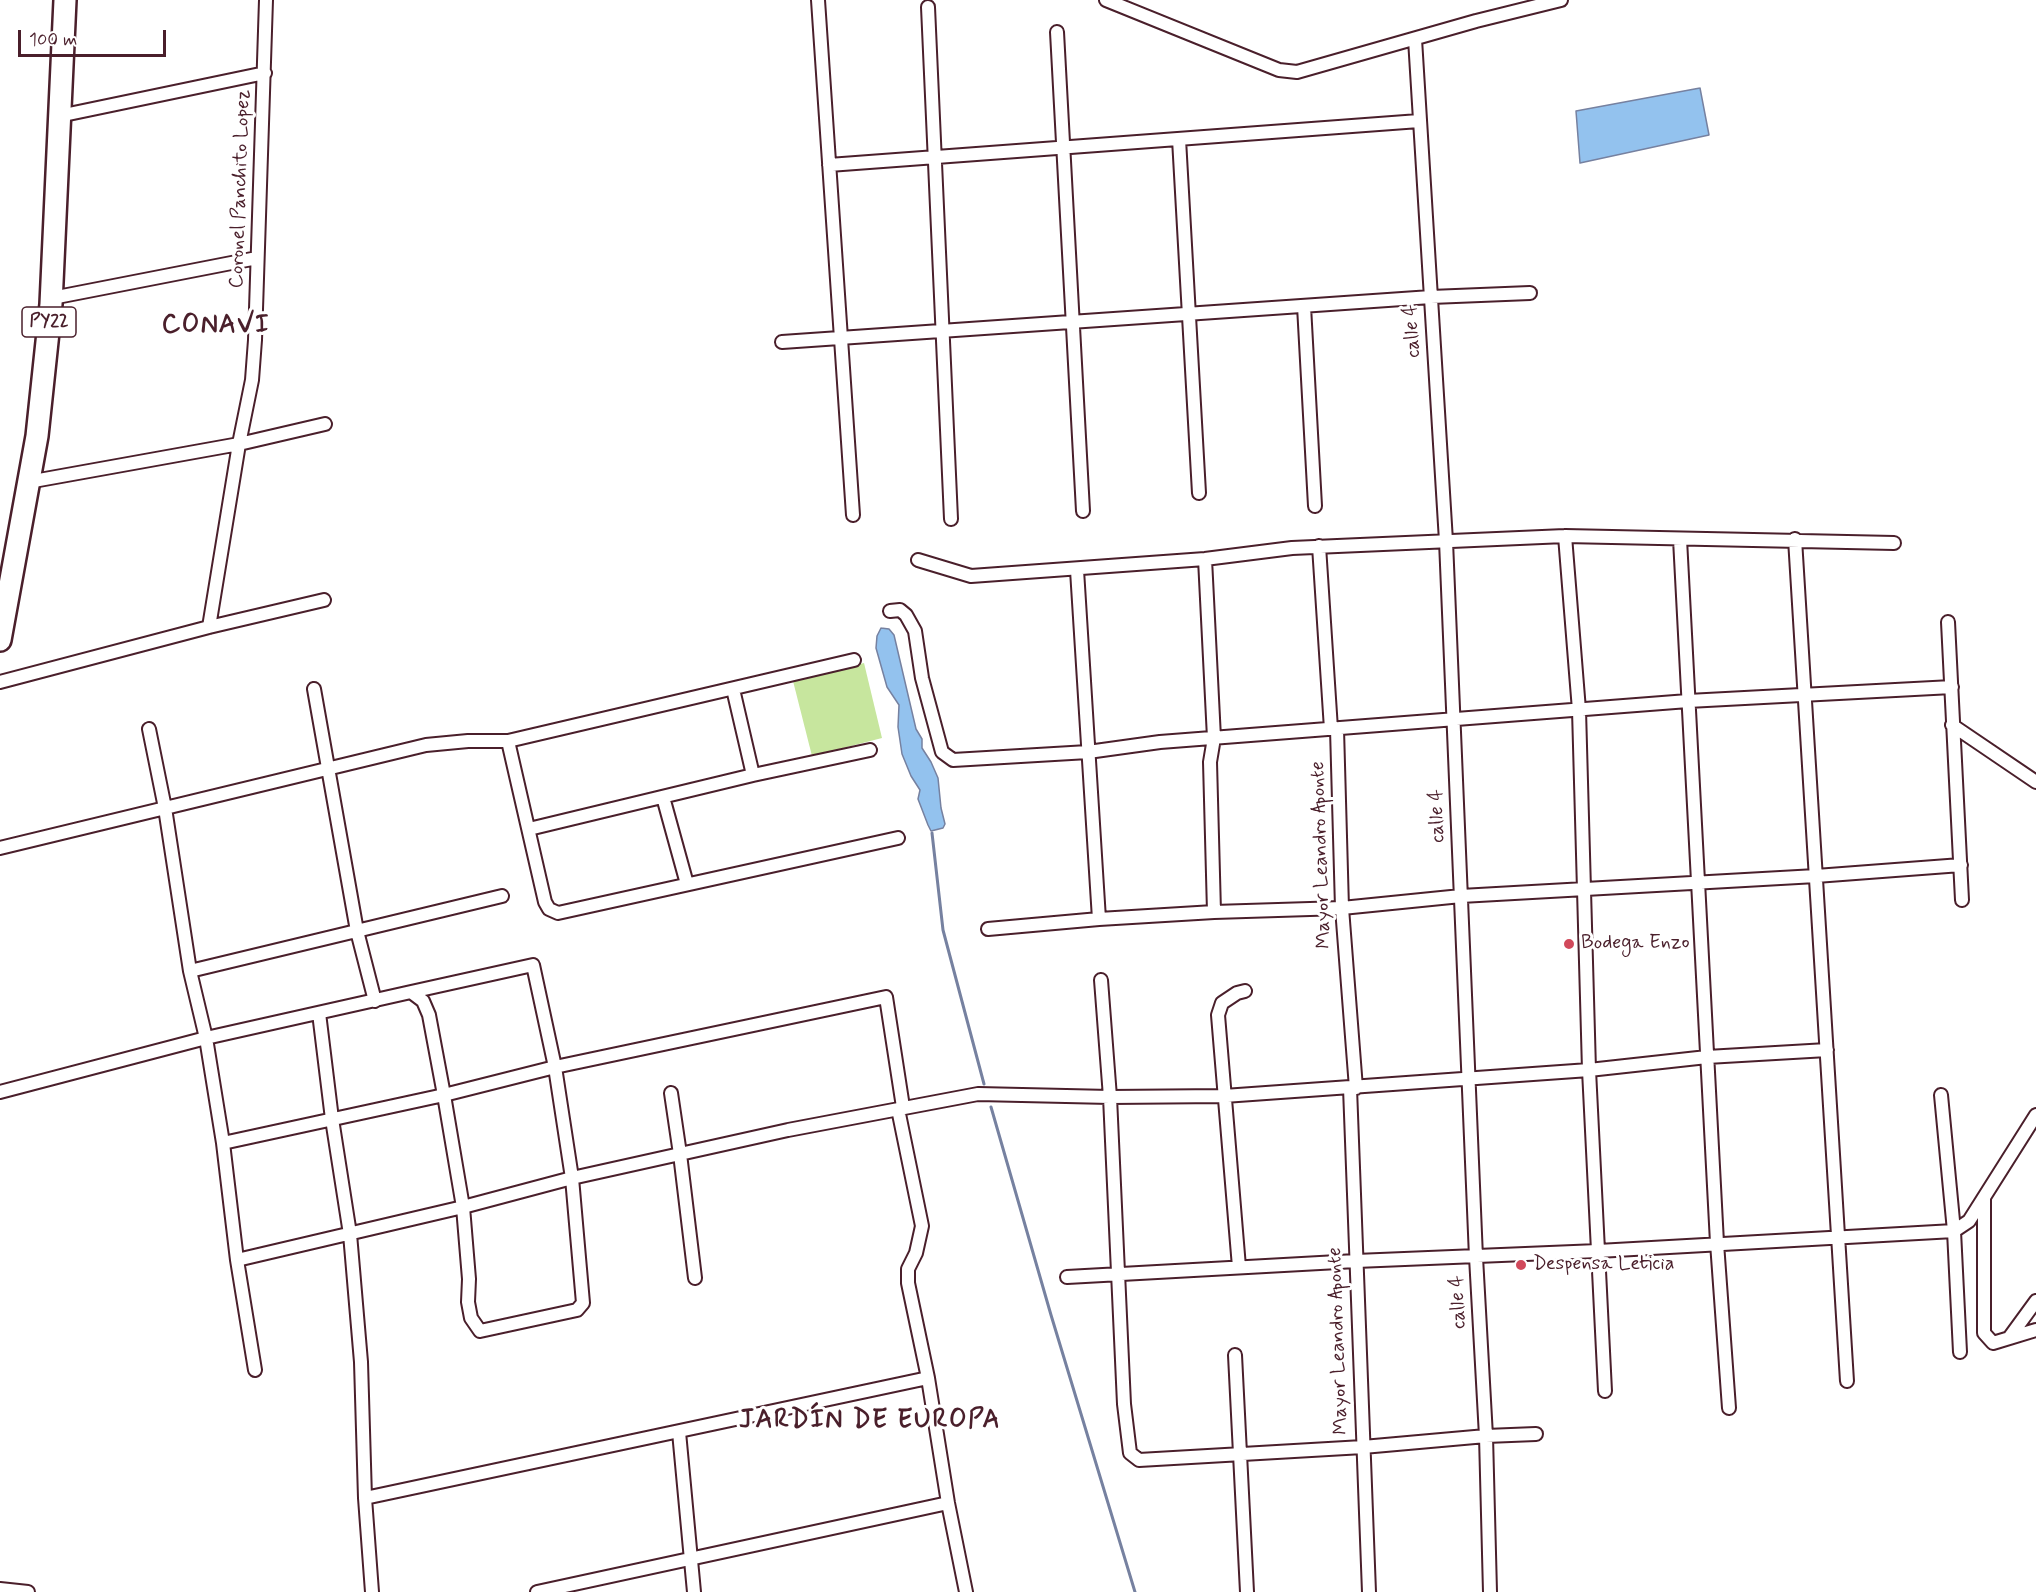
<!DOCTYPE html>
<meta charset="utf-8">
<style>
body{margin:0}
#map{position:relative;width:2036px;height:1592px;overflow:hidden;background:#fff;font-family:Mynerve,sans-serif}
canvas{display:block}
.scale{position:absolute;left:18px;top:30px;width:148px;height:27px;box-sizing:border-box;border:3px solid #4a1f2b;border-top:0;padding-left:8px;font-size:18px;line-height:21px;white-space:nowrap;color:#4a1f2b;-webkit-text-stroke:4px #fff;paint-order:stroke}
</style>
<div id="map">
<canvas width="2036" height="1592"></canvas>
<div class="scale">100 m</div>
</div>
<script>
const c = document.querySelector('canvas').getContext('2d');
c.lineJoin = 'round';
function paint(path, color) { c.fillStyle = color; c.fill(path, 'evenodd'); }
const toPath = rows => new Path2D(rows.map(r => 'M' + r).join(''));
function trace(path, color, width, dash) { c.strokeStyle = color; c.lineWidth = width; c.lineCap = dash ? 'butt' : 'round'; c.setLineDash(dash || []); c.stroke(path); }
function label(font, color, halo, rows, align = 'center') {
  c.font = font + ' Mynerve,sans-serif'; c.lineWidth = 6; c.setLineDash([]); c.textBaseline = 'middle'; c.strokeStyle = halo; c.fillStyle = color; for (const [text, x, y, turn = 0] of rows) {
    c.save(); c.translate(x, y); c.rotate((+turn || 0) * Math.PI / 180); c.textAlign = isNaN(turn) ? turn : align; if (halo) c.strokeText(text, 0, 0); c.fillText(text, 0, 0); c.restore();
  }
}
paint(toPath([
 [864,663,882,738,812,756,793,681]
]), '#c7e69e');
const water = toPath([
 [1700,88,1709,135,1580,163,1576,111,1700,88],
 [881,628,889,629,894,635,916,729,922,739,922,748,931,762,938,778,941,808,945,824,943,828,931,831,928,825,918,799,920,790,911,776,902,754,898,727,899,705,887,687,876,648,877,636,881,628]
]);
paint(water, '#93c2ee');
trace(water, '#7681a0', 1.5);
trace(toPath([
 [932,833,943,930,984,1084],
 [991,1107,1051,1315,1135,1592]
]), '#7681a0', 3);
const street = toPath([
 [818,0,853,515],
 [1106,0,1279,70,1297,72,1476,21,1561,0],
 [928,7,951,519],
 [1057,32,1083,511],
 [1415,39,1446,541,1476,1257,1486,1436,1490,1592],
 [59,116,265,73],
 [1179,139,1199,493],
 [829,165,1419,121],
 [52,298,257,258],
 [1304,306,1315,506],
 [782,342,1431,297,1530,293],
 [28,482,239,444,325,424],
 [1565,536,1579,710,1589,1070,1605,1391],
 [1680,539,1717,1243,1729,1408],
 [1795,539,1847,1381],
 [1319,546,1331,729],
 [1205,559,1214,738,1210,762,1214,912],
 [918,560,971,576,1205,559,1292,548,1565,536,1894,543],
 [1077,570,1099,919],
 [890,611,900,610,906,615,915,631,922,678,942,752,953,760,1088,752,1160,742,1688,701,1952,687],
 [1948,622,1962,900],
 [209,627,239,444,252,380,255,340,266,0],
 [0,682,209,627,324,600],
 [314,689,357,931,375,1001],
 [733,689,753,775],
 [1952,725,2036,782],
 [149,729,165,808,190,971,206,1038,223,1143,237,1260,255,1370],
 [1337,729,1342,908,1356,1088],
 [508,741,545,902,549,909,558,913,898,838],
 [663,797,687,884],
 [529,829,753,775,870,750],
 [0,848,426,745,468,741,508,741,854,660],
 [988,929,1099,919,1214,912,1342,908,1461,896,1816,876,1961,865],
 [190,971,502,896],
 [1101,980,1110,1097,1124,1404,1130,1453,1139,1460,1363,1447,1486,1436,1536,1434],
 [319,1013,332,1119,350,1234,361,1362,365,1498,372,1592],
 [1350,1088,1369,1592],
 [0,1092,206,1038,411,992,423,1001,429,1015,444,1095,463,1207,469,1279,468,1302,471,1318,480,1331,577,1310,583,1303,572,1178,555,1067,533,965,411,992],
 [671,1093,680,1154,695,1278],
 [1941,1095,1954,1231,1960,1352],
 [898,1109,922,1226,916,1253,908,1269,908,1283,928,1378],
 [223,1143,444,1095,555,1067,886,997,903,1107],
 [1984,1199,1984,1333,1993,1343,2036,1330],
 [237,1260,463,1207,572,1178,788,1130,978,1094,1110,1097,1224,1096,1589,1070,1707,1057,1827,1050],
 [1239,1267,1218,1015,1222,1003,1237,993,1245,991],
 [1067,1277,1356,1261,1598,1251,1954,1231,1969,1221,2036,1115],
 [2009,1338,2036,1301],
 [1235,1355,1247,1592],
 [679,1432,694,1592],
 [365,1498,928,1378,948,1503,966,1592],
 [0,1589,28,1592],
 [537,1592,948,1503]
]);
const highway = toPath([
 [0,640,37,436,51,304,65,0]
]);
trace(street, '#4a1f2b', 16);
trace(highway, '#4a1f2b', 26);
trace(street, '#fff', 12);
trace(highway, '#fff', 21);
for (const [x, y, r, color] of [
 [1569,944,6,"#d1495b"],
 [1521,1265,6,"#d1495b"]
]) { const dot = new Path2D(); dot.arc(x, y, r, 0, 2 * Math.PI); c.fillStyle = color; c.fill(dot); trace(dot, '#fff', 2); }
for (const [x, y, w] of [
 [49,322,54]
]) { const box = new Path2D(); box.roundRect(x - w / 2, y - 15, w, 30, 4.5); c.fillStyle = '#fff'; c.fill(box); trace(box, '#4a1f2b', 1.5); }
label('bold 18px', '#4a1f2b', null, [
 ["PY22",49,322]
]);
label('20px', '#4a1f2b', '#fff', [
 ["Coronel Panchito Lopez",241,189,-88],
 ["calle 4",1413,331,-94],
 ["calle 4",1438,816,-92],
 ["Mayor Leandro Aponte",1322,855,-92],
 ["calle 4",1459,1302,-93],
 ["Mayor Leandro Aponte",1339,1341,-92]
]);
label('20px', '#4a1f2b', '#fff', [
 ["Bodega Enzo",1581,944],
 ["Despensa Leticia",1533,1265]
], 'left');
c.letterSpacing = '1.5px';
label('bold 26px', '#4a1f2b', '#fff', [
 ["CONAVI",216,327],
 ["JARDÍN DE EUROPA",870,1422]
]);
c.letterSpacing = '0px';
</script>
